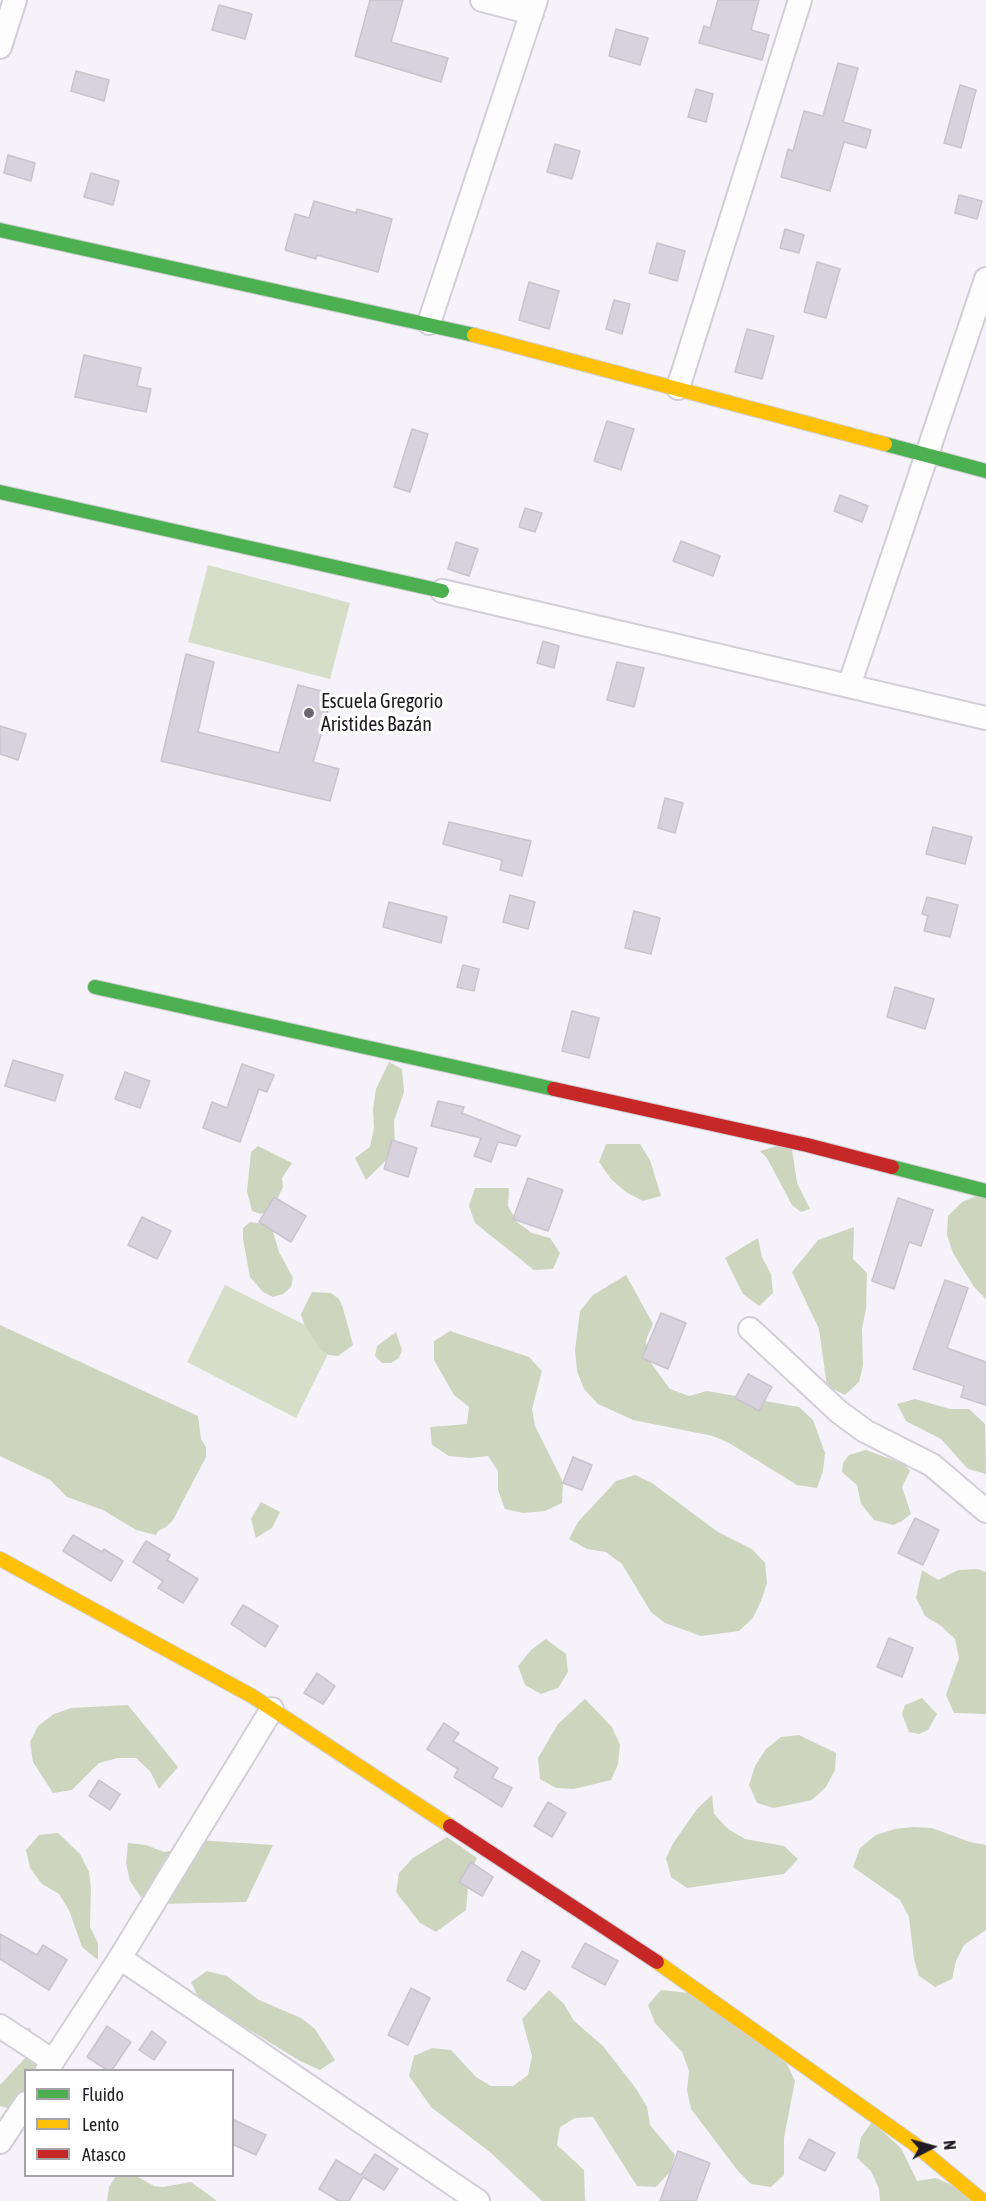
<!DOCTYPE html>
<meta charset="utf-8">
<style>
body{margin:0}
#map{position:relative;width:986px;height:2201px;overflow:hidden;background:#f6f2fa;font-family:"Asap Condensed",sans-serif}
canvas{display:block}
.legend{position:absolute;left:24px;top:2069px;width:210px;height:108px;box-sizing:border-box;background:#fff;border:2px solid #a5a3a7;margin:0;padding:8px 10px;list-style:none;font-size:18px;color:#1f1a24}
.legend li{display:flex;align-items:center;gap:12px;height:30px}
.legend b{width:30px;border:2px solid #a5a3a7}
.north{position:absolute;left:902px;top:2117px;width:60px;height:60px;-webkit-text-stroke:4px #fff;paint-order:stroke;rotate:84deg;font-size:16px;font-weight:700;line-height:24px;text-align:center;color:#1f1a24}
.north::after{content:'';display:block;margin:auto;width:21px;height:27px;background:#1f1a24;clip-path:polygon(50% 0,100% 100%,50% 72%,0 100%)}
</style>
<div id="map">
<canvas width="986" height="2201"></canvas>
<ul class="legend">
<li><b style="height:8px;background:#4caf50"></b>Fluido</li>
<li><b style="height:8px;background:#ffc107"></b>Lento</li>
<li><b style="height:8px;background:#c62828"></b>Atasco</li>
</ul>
<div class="north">N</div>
</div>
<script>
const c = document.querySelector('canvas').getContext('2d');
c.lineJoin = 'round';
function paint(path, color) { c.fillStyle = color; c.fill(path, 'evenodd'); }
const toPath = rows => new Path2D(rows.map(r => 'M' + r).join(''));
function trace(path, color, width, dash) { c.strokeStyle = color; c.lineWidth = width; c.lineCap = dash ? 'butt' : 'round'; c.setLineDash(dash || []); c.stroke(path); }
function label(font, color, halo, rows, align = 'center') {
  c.font = font + ' "Asap Condensed",sans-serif'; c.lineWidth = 6; c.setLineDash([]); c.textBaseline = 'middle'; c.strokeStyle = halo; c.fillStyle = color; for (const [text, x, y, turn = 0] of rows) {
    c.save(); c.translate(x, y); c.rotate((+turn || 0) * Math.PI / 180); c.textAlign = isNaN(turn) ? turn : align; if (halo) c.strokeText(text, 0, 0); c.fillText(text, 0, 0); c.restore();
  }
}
paint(toPath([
 [208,565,350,603,330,679,188,642],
 [225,1285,335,1340,296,1418,187,1362]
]), '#d6deca');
paint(toPath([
 [389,1062,402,1069,404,1092,394,1121,395,1151,366,1180,355,1158,370,1147,374,1128,373,1109,376,1089],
 [791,1142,797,1183,810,1209,801,1212,792,1205,767,1158,760,1151],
 [606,1144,640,1144,650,1160,661,1196,643,1201,626,1192,611,1179,599,1162],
 [258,1146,292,1163,282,1178,283,1187,275,1204,269,1211,260,1214,252,1211,247,1191,251,1152],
 [475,1188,509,1188,508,1206,517,1222,532,1233,550,1238,560,1253,553,1269,534,1270,475,1223,469,1206],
 [986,1192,986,1299,974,1287,953,1253,947,1235,948,1216,962,1202],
 [250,1222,271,1225,279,1252,293,1278,291,1287,283,1294,273,1297,263,1292,250,1277,243,1239,243,1228],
 [854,1227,853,1259,867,1273,866,1309,862,1328,863,1365,859,1382,845,1395,827,1386,819,1329,792,1272,818,1240],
 [758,1238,762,1257,771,1274,773,1293,759,1306,743,1294,725,1258],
 [626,1275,653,1324,646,1340,648,1359,670,1389,689,1396,707,1391,799,1407,813,1420,825,1453,823,1471,817,1488,797,1485,729,1443,713,1436,633,1420,598,1404,584,1389,577,1371,575,1350,580,1311,593,1295],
 [312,1292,331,1293,339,1299,343,1308,353,1345,338,1356,329,1355,320,1349,304,1324,301,1314],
 [0,1325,198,1416,201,1439,206,1447,206,1457,173,1520,166,1527,158,1531,156,1535,136,1530,103,1510,67,1497,50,1480,0,1456],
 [450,1331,529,1357,542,1371,532,1409,535,1426,563,1482,562,1503,545,1511,523,1513,505,1509,498,1490,498,1471,488,1456,470,1458,449,1456,432,1445,430,1427,467,1424,469,1407,454,1395,434,1360,434,1341],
 [396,1332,402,1350,399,1358,391,1363,382,1363,375,1356,377,1346],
 [915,1399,950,1409,969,1409,985,1424,986,1474,968,1469,941,1439,906,1421,897,1404],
 [866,1450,904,1464,910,1471,902,1487,911,1514,902,1521,893,1525,874,1520,861,1504,857,1485,842,1472,843,1463,849,1455],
 [635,1475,652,1483,718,1532,752,1549,765,1563,767,1583,761,1601,753,1618,739,1631,701,1636,665,1623,651,1612,622,1564,606,1552,587,1549,569,1539,578,1522,616,1481],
 [261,1502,280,1512,272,1528,256,1538,251,1519],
 [978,1569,986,1572,986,1714,954,1713,946,1695,959,1658,955,1639,941,1626,925,1616,916,1598,922,1570,938,1580,958,1570],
 [546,1639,566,1654,568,1672,558,1688,541,1694,525,1685,518,1666,531,1650],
 [922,1698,937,1714,928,1730,919,1734,909,1732,902,1714,905,1705],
 [585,1699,612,1727,620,1745,618,1764,611,1780,574,1789,556,1788,540,1779,538,1758,558,1724],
 [128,1705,178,1767,159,1789,150,1771,136,1758,118,1758,99,1763,72,1790,53,1793,33,1762,30,1742,38,1726,54,1714,71,1708],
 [799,1735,836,1753,835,1770,826,1787,812,1800,774,1808,757,1803,749,1785,755,1766,766,1749,781,1737],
 [712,1795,714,1814,728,1829,745,1839,784,1846,798,1859,784,1874,687,1888,671,1877,666,1858,674,1842,697,1809],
 [913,1827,932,1828,970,1842,986,1845,986,1930,964,1945,956,1961,952,1979,935,1987,919,1976,914,1959,909,1917,900,1900,853,1867,860,1848,876,1835,895,1829],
 [58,1833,80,1854,89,1872,91,1889,90,1927,98,1943,98,1960,82,1947,69,1910,59,1894,42,1884,30,1868,26,1850,39,1835],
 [447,1837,477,1858,469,1875,466,1910,436,1932,420,1923,396,1892,399,1873,413,1858],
 [197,1840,273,1845,246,1902,158,1904,141,1897,130,1881,126,1863,128,1843,146,1845,164,1852,181,1849],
 [207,1971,227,1976,259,2000,301,2018,315,2029,335,2060,320,2070,300,2061,199,1999,191,1982],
 [549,1990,564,2004,574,2021,603,2046,637,2090,647,2107,650,2125,675,2155,670,2172,656,2187,637,2186,593,2117,575,2118,560,2127,557,2145,584,2170,585,2201,542,2201,491,2153,431,2107,409,2076,414,2056,432,2048,451,2050,476,2077,491,2086,513,2086,528,2075,532,2056,522,2019],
 [661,1990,698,1994,787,2064,795,2081,784,2138,784,2175,771,2187,751,2184,738,2171,691,2109,687,2090,689,2071,682,2052,655,2023,648,2005],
 [30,2028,43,2070,26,2070,25,2103,7,2108,0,2106,0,2085,27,2056,21,2048,0,2042,0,2032],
 [872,2122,901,2148,917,2181,936,2178,986,2201,880,2201,879,2189,871,2171,857,2158,861,2137],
 [116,2176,136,2176,154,2186,163,2187,191,2182,217,2201,107,2201,109,2187]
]), '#cdd5bf');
const building = toPath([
 [370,0,403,0,391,42,448,58,441,82,355,56,370,0],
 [718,0,759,0,751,30,769,35,762,60,699,43,704,26,710,28,718,0],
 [219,5,252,14,245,39,212,30,219,5],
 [616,29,648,38,640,65,609,56,616,29],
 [838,63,858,68,843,122,871,130,866,148,844,142,830,191,781,177,788,149,793,151,804,111,823,116,838,63],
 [76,71,109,80,104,101,71,91,76,71],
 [960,85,976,90,961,148,944,143,960,85],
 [696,89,713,94,706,122,688,117,696,89],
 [555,144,580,151,572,179,547,172,555,144],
 [8,155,35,163,31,181,4,173,8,155],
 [91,173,119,181,113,205,84,197,91,173],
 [959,195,982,201,977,219,955,213,959,195],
 [314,201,356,213,357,209,392,219,378,272,317,255,316,259,285,250,295,214,309,218,314,201],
 [785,229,804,235,799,253,780,248,785,229],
 [657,243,685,251,677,281,649,273,657,243],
 [817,262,840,269,826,318,804,312,817,262],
 [529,282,559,291,549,329,519,320,529,282],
 [614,300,630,304,622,334,606,329,614,300],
 [747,329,774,336,762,379,735,372,747,329],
 [84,355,141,368,137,386,151,389,146,412,75,397,84,355],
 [607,421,634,429,621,470,594,461,607,421],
 [412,429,428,434,410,492,394,487,412,429],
 [840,495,868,506,862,522,834,511,840,495],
 [525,508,542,513,535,532,519,527,525,508],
 [681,541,720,556,713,576,673,561,681,541],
 [456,542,478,549,469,576,448,569,456,542],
 [543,641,559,646,554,668,537,663,543,641],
 [186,654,214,662,198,732,279,753,298,685,333,694,313,762,339,769,330,801,161,761,186,654],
 [617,662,644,668,634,707,607,700,617,662],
 [0,726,26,734,18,760,0,754,0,726],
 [665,798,683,803,675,833,658,828,665,798],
 [449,822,531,841,522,876,500,870,502,860,443,844,449,822],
 [933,827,972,837,965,864,926,854,933,827],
 [510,895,535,902,528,929,503,922,510,895],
 [927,897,958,905,950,937,924,931,928,916,922,914,927,897],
 [389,902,447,917,441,943,383,927,389,902],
 [634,911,660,918,651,954,625,948,634,911],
 [463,965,479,969,474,991,457,987,463,965],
 [895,987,934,999,925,1029,887,1017,895,987],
 [572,1011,599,1018,589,1058,562,1051,572,1011],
 [13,1060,63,1075,55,1101,5,1086,13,1060],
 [242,1064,274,1075,267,1092,259,1089,240,1142,203,1128,212,1102,227,1108,242,1064],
 [125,1072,150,1081,140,1108,115,1099,125,1072],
 [438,1101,464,1107,462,1113,520,1136,516,1146,498,1142,491,1162,474,1156,481,1138,431,1126,438,1101],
 [392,1140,417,1148,408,1177,384,1169,392,1140],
 [528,1178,563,1190,548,1231,513,1219,528,1178],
 [274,1197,306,1216,291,1242,259,1222,274,1197],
 [898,1198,933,1210,921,1246,909,1242,894,1289,872,1281,898,1198],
 [142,1217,171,1231,157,1259,128,1245,142,1217],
 [945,1280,968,1288,947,1348,986,1362,986,1405,961,1397,964,1386,913,1369,945,1280],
 [661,1313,686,1323,668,1369,642,1358,661,1313],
 [748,1374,772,1387,759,1411,735,1398,748,1374],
 [573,1457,592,1465,582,1490,563,1483,573,1457],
 [915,1518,939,1530,923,1565,898,1553,915,1518],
 [73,1535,102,1552,104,1549,123,1561,111,1581,63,1551,73,1535],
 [146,1541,170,1555,167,1560,198,1579,183,1603,158,1588,163,1581,133,1562,146,1541],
 [243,1605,278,1626,265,1647,231,1624,243,1605],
 [889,1638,913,1648,902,1677,877,1667,889,1638],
 [317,1673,335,1686,323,1704,304,1693,317,1673],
 [444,1723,459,1733,453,1741,498,1768,492,1778,512,1788,502,1807,454,1777,458,1769,427,1749,444,1723],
 [99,1780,120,1794,110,1810,89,1796,99,1780],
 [548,1802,566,1813,552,1837,534,1826,548,1802],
 [471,1862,493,1877,482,1896,459,1882,471,1862],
 [0,1934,37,1955,43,1945,67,1960,49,1990,0,1959,0,1934],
 [585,1943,618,1961,605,1985,572,1967,585,1943],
 [522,1951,540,1961,525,1990,507,1980,522,1951],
 [411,1988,430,1998,408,2045,388,2035,411,1988],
 [107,2026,131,2042,112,2070,107,2070,87,2057,107,2026],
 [152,2031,166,2042,154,2060,139,2050,152,2031],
 [232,2119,266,2135,256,2155,232,2144,232,2119],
 [809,2139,835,2153,825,2171,799,2158,809,2139],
 [678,2151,710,2163,696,2201,660,2201,678,2151],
 [375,2154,398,2169,384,2190,363,2177,349,2201,339,2201,319,2189,336,2160,361,2175,375,2154]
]);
paint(building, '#d8d2de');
trace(building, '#c8c3cc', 1.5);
const street = toPath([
 [482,0,532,13],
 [0,47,15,0],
 [429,323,536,0],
 [678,388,800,0],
 [442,591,986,718],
 [849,686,986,279],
 [750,1329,839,1412,865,1431,932,1465,986,1511],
 [120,1958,478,2201],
 [0,2026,53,2061],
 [47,2070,120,1958,272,1709],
 [0,2142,26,2103]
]);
const fast = toPath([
 [0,230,474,335],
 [885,444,986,471],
 [0,492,442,591],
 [95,987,554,1089],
 [892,1167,986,1191]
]);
const slow = toPath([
 [474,335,885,444],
 [0,1559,252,1696,450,1826],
 [657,1962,913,2143,983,2201]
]);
const jam = toPath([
 [554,1089,807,1145,892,1167],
 [450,1826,657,1962]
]);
trace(street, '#d2ced7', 26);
trace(fast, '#d2ced7', 16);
trace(slow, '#d2ced7', 16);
trace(jam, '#d2ced7', 16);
trace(street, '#fefdfe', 22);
trace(fast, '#4caf50', 14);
trace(slow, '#ffc107', 14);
trace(jam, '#c62828', 14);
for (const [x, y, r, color] of [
 [309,713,6,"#6a666f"]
]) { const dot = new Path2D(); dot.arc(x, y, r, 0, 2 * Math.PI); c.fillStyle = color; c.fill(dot); trace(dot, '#fff', 2); }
label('20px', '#1f1a24', '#fff', [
 ["Escuela Gregorio",321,702],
 ["Aristides Bazán",321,725]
], 'left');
</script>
